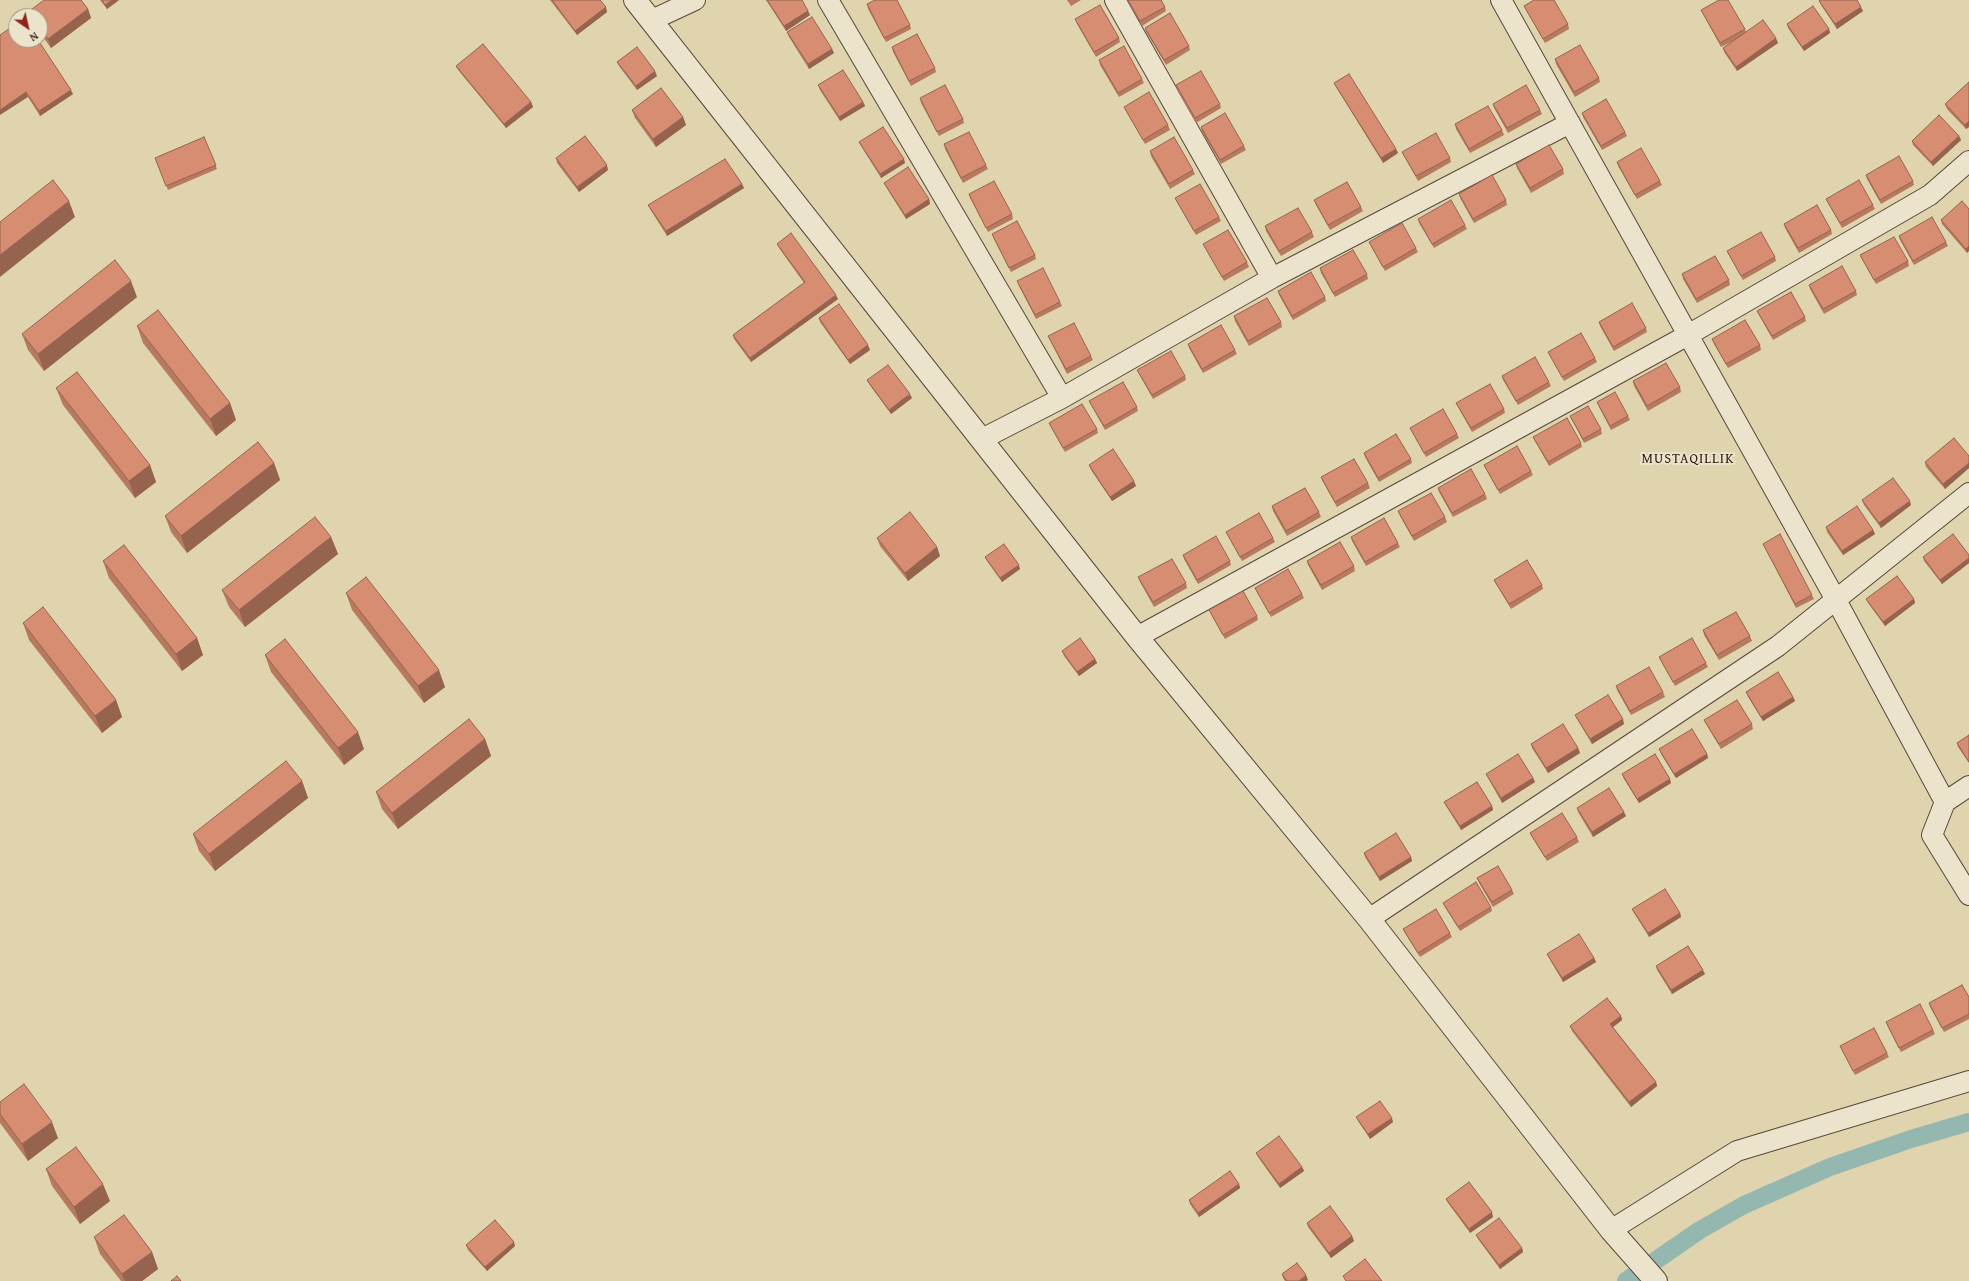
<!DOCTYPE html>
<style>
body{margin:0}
#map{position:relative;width:1969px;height:1281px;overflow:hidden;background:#e0d4af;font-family:"Gentium Book Plus",serif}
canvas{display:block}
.north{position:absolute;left:8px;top:8px;width:40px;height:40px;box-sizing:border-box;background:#ebe3cb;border:1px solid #9e9381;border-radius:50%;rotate:146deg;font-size:11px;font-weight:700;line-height:16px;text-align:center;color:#2b1a12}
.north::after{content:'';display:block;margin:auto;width:14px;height:18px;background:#8f2418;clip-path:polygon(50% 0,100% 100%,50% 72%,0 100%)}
</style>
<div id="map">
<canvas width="1969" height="1281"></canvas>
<div class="north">N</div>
</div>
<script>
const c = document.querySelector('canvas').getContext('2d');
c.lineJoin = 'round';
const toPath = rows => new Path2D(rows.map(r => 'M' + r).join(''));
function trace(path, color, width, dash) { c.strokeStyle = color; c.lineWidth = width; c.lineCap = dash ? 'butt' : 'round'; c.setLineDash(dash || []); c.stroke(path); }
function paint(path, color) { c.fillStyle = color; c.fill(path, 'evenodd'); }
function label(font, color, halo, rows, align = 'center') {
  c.font = font + ' "Gentium Book Plus",serif'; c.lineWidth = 4; c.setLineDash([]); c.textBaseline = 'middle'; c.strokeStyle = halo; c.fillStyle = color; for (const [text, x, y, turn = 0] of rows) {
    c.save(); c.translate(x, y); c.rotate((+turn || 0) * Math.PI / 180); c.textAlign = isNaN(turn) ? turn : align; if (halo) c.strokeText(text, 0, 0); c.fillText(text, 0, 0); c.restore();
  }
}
trace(toPath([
 [1626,1281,1700,1230,1744,1205,1830,1167,1911,1139,1969,1122]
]), '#94b8af', 18);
const minor = toPath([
 [828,0,1062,398],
 [1115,0,1272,278],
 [1501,0,1836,600,1945,802,1932,835,1969,895],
 [652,20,695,0],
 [982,439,1062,398,1272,278,1570,123],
 [1137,637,1688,335,1930,195,1969,161],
 [1945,802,1969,786],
 [1369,919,1778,646,1969,493],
 [1611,1230,1737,1151,1969,1081]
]);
const tertiary = toPath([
 [635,0,1137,637,1369,919,1611,1230,1656,1281]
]);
trace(minor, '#584839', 22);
trace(tertiary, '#584839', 24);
trace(minor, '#ebe3cb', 20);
trace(tertiary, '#ebe3cb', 22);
paint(toPath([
 [100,0,119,0,107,9],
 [550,0,600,0,607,12,577,35],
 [766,0,802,0,808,11,810,15,786,31],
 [1067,0,1081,0,1071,6],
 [1127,0,1161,0,1165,7,1166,11,1142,26],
 [1819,1,1863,11,1837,29,1821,5],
 [867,4,910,25,911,29,886,42,868,9],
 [1524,6,1568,24,1569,29,1545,43,1526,10],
 [88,9,91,18,51,48,40,33,40,16,29,16,28,12],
 [1701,10,1745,29,1746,32,1778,43,1737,71,1724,52,1723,48,1733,41,1721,47,1703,14],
 [1075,19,1119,38,1120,42,1096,57,1077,24],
 [1787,24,1829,29,1830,33,1804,51,1788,28],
 [1145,28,1189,46,1190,50,1166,65,1146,32],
 [787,32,832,49,834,53,809,69,789,37],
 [0,35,73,94,40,116,28,97],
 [892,47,935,68,936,72,911,86,893,52],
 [1555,59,1599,78,1600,82,1575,97,1556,64],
 [1099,60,1142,79,1144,83,1119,97,1100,65],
 [617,62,657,76,637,90,619,66],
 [456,66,531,102,533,107,506,128,458,70],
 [1969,82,1969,127,1966,129,1947,109,1945,104],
 [1334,83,1396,149,1398,153,1383,163,1336,87],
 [818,85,863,102,865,106,840,121,820,90],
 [1176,85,1220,104,1221,108,1196,123,1177,90],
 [920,98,963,119,964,123,939,136,921,103],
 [1493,104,1540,110,1542,114,1508,133,1494,108],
 [1124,107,1168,125,1170,130,1145,144,1126,111],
 [632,110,683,117,686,125,656,147,635,118],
 [1582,113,1625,132,1627,136,1602,150,1583,117],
 [1455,124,1502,130,1504,135,1470,153,1456,129],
 [1201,127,1244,146,1246,150,1221,164,1202,132],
 [1959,136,1961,140,1933,166,1913,145,1912,141],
 [204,137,217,169,168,190,155,158],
 [859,142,905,163,881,178,861,146],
 [944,144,986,165,988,169,963,183,945,149],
 [1150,151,1193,170,1195,174,1170,189,1151,156],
 [1402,152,1450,158,1451,162,1418,181,1404,156],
 [556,158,608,170,579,192,557,163],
 [1617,162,1660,181,1662,185,1637,199,1618,166],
 [1516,164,1563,169,1564,174,1531,193,1517,168],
 [1866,175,1913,181,1914,185,1881,204,1867,179],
 [884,183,929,199,930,204,906,219,886,187],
 [742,184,744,188,667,236,650,209,648,205],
 [969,194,1012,214,1013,219,988,232,970,198],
 [1459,194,1506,200,1507,205,1474,223,1460,198],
 [1175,198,1219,217,1221,221,1196,235,1177,202],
 [1826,199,1873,205,1875,209,1842,228,1828,203],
 [1314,200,1361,207,1363,211,1330,230,1316,205],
 [1969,209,1967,253,1942,224,1941,220],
 [1418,219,1465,225,1467,229,1434,248,1419,223],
 [1784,224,1831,230,1832,234,1799,253,1785,228],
 [1265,226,1312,232,1314,237,1281,256,1266,231],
 [992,234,1035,255,1036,259,1011,272,994,239],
 [1899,236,1946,242,1948,246,1914,265,1900,240],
 [1369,242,1416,248,1418,252,1385,271,1371,246],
 [777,244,838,299,751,362,734,339,733,335,804,283,779,248],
 [1203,244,1247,262,1249,267,1224,281,1205,248],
 [1727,251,1775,257,1776,261,1743,280,1729,255],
 [1860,255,1908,261,1909,266,1876,284,1862,259],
 [1320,268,1367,274,1368,279,1335,297,1321,273],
 [1682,274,1729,280,1730,285,1697,303,1683,279],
 [1017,281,1060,302,1062,306,1036,319,1019,286],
 [1809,285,1856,291,1857,295,1824,314,1810,289],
 [1278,291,1325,297,1326,301,1293,320,1279,295],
 [137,297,44,371,28,350,22,334],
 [1757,311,1805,317,1806,321,1773,340,1759,315],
 [1234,316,1281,322,1282,327,1249,346,1235,321],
 [819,318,870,350,850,364,820,322],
 [1599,322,1646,328,1647,332,1614,351,1600,326],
 [137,326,230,403,236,420,216,436,143,343],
 [1048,336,1091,356,1093,360,1067,374],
 [1712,339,1760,345,1761,350,1728,368,1714,344],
 [1188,344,1235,350,1237,354,1203,373,1189,348],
 [1548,352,1595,358,1597,362,1564,381,1550,356],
 [1137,370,1185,376,1186,380,1153,399,1139,374],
 [1502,376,1549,382,1551,386,1518,405,1503,380],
 [867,380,912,398,891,414,869,384],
 [1633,381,1680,387,1681,392,1648,411,1634,386],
 [56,388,150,465,156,482,135,498,63,405],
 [1089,401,1137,407,1138,411,1105,430,1091,405],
 [1597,402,1628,416,1630,420,1611,430,1599,407],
 [1456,403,1504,409,1505,413,1472,432,1458,407],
 [1570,416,1601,429,1602,434,1584,443,1572,420],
 [1049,423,1097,429,1098,433,1065,452,1051,427],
 [1410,428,1457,434,1459,438,1426,457,1412,432],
 [1533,437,1581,443,1582,447,1549,466,1535,441],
 [1364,453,1411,459,1412,463,1379,482,1365,457],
 [1969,456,1969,468,1945,489,1926,467,1925,462],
 [274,463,280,480,187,553,171,532,165,516],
 [1089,465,1136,486,1112,501,1091,470],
 [1484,465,1531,471,1533,475,1500,494,1486,469],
 [1321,477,1368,483,1370,488,1337,507,1323,482],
 [1438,488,1485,494,1487,499,1453,517,1439,492],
 [1862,500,1911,505,1881,528,1864,505],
 [1272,506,1319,512,1321,517,1287,536,1273,511],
 [1398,511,1445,517,1447,522,1414,541,1400,516],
 [1826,527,1873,530,1875,534,1843,555,1827,532],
 [1226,532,1273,538,1275,542,1242,561,1228,536],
 [331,537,338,554,245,627,229,607,222,590],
 [1351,537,1398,543,1400,547,1366,566,1352,541],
 [877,538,937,547,940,556,908,581,880,546],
 [1763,544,1812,595,1814,599,1796,608,1765,548],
 [1183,555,1230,561,1231,565,1198,584,1184,559],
 [1969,555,1969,563,1942,584,1924,561,1923,557],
 [985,557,1020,569,1002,582,987,561],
 [103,561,197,638,203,655,182,671,109,578],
 [1307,561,1354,566,1355,571,1322,590,1308,565],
 [1138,577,1186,583,1187,588,1154,607,1140,582],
 [1494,580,1542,585,1543,589,1511,609,1496,584],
 [1255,588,1302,594,1304,598,1271,617,1257,592],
 [346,593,445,687,424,703,352,610],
 [1866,599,1914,599,1915,603,1885,626,1868,603],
 [1209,610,1257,616,1258,620,1225,639,1211,614],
 [23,623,116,700,122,717,102,733,29,640],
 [1703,630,1750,636,1752,641,1719,660,1704,635],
 [1062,651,1095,659,1097,663,1079,676,1064,656],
 [265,655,364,749,344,765,271,672],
 [1659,657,1706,663,1708,667,1675,686,1661,661],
 [1616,686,1663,692,1665,697,1631,715,1617,690],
 [1746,692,1793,697,1795,701,1763,721,1748,697],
 [1575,715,1624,724,1592,744,1577,719],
 [1704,720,1752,724,1753,729,1721,749,1706,724],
 [1969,735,1969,763,1958,747,1957,743],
 [485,739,491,756,398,829,382,809,376,792],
 [1531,744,1578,748,1580,753,1548,773,1532,748],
 [1659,749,1707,754,1708,758,1676,778,1661,754],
 [1486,774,1533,778,1535,782,1502,803,1488,778],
 [1622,774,1671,783,1639,803,1624,779],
 [302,781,308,798,215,871,199,851,193,834],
 [1444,802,1492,806,1493,810,1461,830,1446,806],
 [1577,808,1626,816,1593,837,1578,812],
 [1530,833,1577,837,1579,842,1547,861,1532,837],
 [1364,853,1411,857,1412,861,1380,881,1365,857],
 [1477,878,1512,890,1514,894,1493,907,1479,883],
 [1443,903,1491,907,1492,911,1460,931,1445,907],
 [1632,909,1680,913,1681,917,1649,937,1634,913],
 [1403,929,1450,933,1452,937,1420,957,1405,933],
 [1547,954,1594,958,1596,962,1563,982,1549,958],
 [1656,966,1705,974,1672,994,1657,970],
 [1969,997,1969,1019,1944,1032,1930,1007,1929,1003],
 [1621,1016,1622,1020,1613,1027,1656,1082,1657,1086,1631,1107,1572,1031,1570,1026],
 [1886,1022,1933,1030,1935,1034,1901,1052,1888,1027],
 [1840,1046,1887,1053,1889,1057,1855,1075,1842,1050],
 [0,1102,58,1138,28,1161,0,1123],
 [1356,1117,1393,1122,1370,1139,1358,1121],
 [1256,1153,1302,1167,1304,1171,1280,1188,1258,1157],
 [46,1169,110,1201,80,1224,52,1186],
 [1239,1184,1240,1188,1199,1217,1190,1204,1189,1200],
 [1446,1199,1493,1217,1470,1233,1448,1203],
 [1307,1223,1352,1236,1354,1241,1331,1258,1308,1227],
 [1476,1235,1522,1248,1523,1252,1500,1269,1478,1239],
 [94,1237,152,1252,158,1269,142,1281,121,1281,100,1254],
 [466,1245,515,1246,487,1271,468,1250],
 [1282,1274,1308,1280,1306,1281,1285,1281,1283,1278]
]), '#b87961');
paint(toPath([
 [112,0,119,0,107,9,105,5],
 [606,7,607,12,577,35,575,31],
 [1861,7,1863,11,1837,29,1835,24],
 [88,9,91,18,51,48,48,39],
 [808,11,810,15,786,31,784,26],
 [1829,29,1830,33,1804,51,1802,47],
 [1776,38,1778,43,1737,71,1736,67],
 [832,49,834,53,809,69,808,64],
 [655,71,657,76,637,90,636,86],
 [71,90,73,94,40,116,39,111],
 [26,92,28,97,0,115,0,110],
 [531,102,533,107,506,128,504,124],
 [863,102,865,106,840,121,839,117],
 [683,117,686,125,656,147,653,139],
 [1969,121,1969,127,1966,129,1965,125],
 [1959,136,1961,140,1933,166,1931,162],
 [1396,149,1398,153,1383,163,1381,158],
 [904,159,905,163,881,178,880,174],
 [607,165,608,170,579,192,577,187],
 [742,184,744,188,667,236,666,231],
 [929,199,930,204,906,219,905,215],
 [69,201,75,217,0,277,0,255],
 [1969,246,1969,251,1967,253,1966,249],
 [131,281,137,297,44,371,38,354],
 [836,295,838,299,751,362,750,358],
 [868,345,870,350,850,364,848,360],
 [910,394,912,398,891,414,889,410],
 [230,403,236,420,216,436,210,419],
 [274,463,280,480,187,553,181,536],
 [1969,463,1969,468,1945,489,1943,484],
 [150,465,156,482,135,498,129,481],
 [1134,481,1136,486,1112,501,1110,497],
 [1910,501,1911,505,1881,528,1879,523],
 [1873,530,1875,534,1843,555,1842,551],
 [331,537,338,554,245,627,239,610],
 [937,547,940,556,908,581,905,573],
 [1969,558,1969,563,1942,584,1940,580],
 [1019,565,1020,569,1002,582,1000,578],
 [1914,599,1915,603,1885,626,1883,622],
 [197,638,203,655,182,671,176,654],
 [1095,659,1097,663,1079,676,1077,672],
 [439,670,445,687,424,703,418,686],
 [1793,697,1795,701,1763,721,1761,717],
 [116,700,122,717,102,733,95,716],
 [1623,719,1624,724,1592,744,1590,739],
 [358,732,364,749,344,765,338,748],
 [485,739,491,756,398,829,392,813],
 [1578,748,1580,753,1548,773,1546,768],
 [1707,754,1708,758,1676,778,1674,774],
 [1533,778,1535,782,1502,803,1501,798],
 [1670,779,1671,783,1639,803,1637,799],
 [302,781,308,798,215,871,209,854],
 [1492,806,1493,810,1461,830,1460,826],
 [1624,812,1626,816,1593,837,1592,832],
 [1411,857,1412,861,1380,881,1379,877],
 [1680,913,1681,917,1649,937,1648,933],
 [1594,958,1596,962,1563,982,1562,978],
 [1703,970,1705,974,1672,994,1671,990],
 [1621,1016,1622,1020,1612,1028,1610,1024],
 [1656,1082,1657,1086,1631,1107,1629,1102],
 [1392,1118,1393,1122,1370,1139,1368,1134],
 [52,1122,58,1138,28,1161,22,1144],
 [1302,1167,1304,1171,1280,1188,1279,1184],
 [103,1184,110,1201,80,1224,74,1207],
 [1239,1184,1240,1188,1199,1217,1198,1213],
 [1492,1212,1493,1217,1470,1233,1469,1229],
 [1352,1236,1354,1241,1331,1258,1329,1253],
 [514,1242,515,1246,487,1271,485,1267],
 [1522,1248,1523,1252,1500,1269,1499,1265],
 [152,1252,158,1269,142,1281,125,1281,122,1274],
 [1306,1275,1308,1280,1306,1281,1299,1281]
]), '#96634f');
const building = toPath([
 [44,0,81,0,88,9,48,39,40,29,40,16,30,16,28,12,44,0],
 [102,0,112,0,105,5,102,0],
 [552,0,600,0,606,7,575,31,552,0],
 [767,0,802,0,808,11,784,26,767,0],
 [875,0,897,0,910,25,884,38,867,4,875,0],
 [1128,0,1161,0,1165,7,1140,21,1128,0],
 [1534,0,1554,0,1568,24,1543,39,1524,6,1534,0],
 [1719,0,1728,0,1745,29,1720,43,1701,10,1719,0],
 [1820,0,1857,0,1861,7,1835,24,1819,1,1820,0],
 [1100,5,1119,38,1094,52,1075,19,1100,5],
 [1813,6,1829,29,1802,47,1787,24,1813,6],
 [1170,13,1189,46,1164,60,1145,28,1170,13],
 [812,17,832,49,808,64,787,32,812,17],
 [1763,20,1776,38,1736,67,1723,48,1763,20],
 [16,24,16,40,38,40,71,90,39,111,26,92,0,110,0,35,16,24],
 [917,34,935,68,909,81,892,47,917,34],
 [483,44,531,102,504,124,456,66,483,44],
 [1580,45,1599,78,1574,92,1555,59,1580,45],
 [1124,46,1142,79,1118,93,1099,60,1124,46],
 [637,47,655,71,636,86,617,62,637,47],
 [843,70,863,102,839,117,818,85,843,70],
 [1201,71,1220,104,1195,118,1176,85,1201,71],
 [1349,74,1396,149,1381,158,1334,83,1349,74],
 [1969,82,1969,121,1965,125,1945,104,1969,82],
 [945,85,963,119,937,132,920,98,945,85],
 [1526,85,1540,110,1507,128,1493,104,1526,85],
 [661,88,683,117,653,139,632,110,661,88],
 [1149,92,1168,125,1143,140,1124,107,1149,92],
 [1606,99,1625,132,1601,146,1582,113,1606,99],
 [1488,106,1502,130,1469,149,1455,124,1488,106],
 [1225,113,1244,146,1220,160,1201,127,1225,113],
 [1939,115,1959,136,1931,162,1912,141,1939,115],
 [883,127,904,159,880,174,859,142,883,127],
 [969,132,986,165,961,178,944,144,969,132],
 [1436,133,1450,158,1416,176,1402,152,1436,133],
 [585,136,607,165,577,187,556,158,585,136],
 [204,137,216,165,166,186,155,158,204,137],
 [1174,137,1193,170,1169,184,1150,151,1174,137],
 [1549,145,1563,169,1530,188,1516,164,1549,145],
 [1641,148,1660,181,1635,195,1617,162,1641,148],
 [1899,156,1913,181,1880,200,1866,175,1899,156],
 [725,159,742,184,666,231,648,205,725,159],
 [908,167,929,199,905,215,884,183,908,167],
 [1492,175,1506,200,1473,219,1459,194,1492,175],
 [53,180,69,201,0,255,0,222,53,180],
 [1859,180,1873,205,1840,223,1826,199,1859,180],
 [994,181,1012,214,986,228,969,194,994,181],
 [1347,182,1361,207,1328,225,1314,200,1347,182],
 [1200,184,1219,217,1194,231,1175,198,1200,184],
 [1451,200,1465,225,1432,244,1418,219,1451,200],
 [1962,201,1969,209,1969,246,1966,249,1941,220,1962,201],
 [1817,205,1831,230,1798,248,1784,224,1817,205],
 [1298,208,1312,232,1279,251,1265,226,1298,208],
 [1932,217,1946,242,1913,261,1899,236,1932,217],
 [1017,221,1035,255,1009,268,992,234,1017,221],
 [1402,223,1416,248,1383,267,1369,242,1402,223],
 [1228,230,1247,262,1222,277,1203,244,1228,230],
 [1761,232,1775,257,1741,276,1727,251,1761,232],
 [791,233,836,295,750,358,733,335,805,282,777,244,791,233],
 [1894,237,1908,261,1874,280,1860,255,1894,237],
 [1353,250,1367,274,1333,293,1320,268,1353,250],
 [1715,256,1729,280,1696,299,1682,274,1715,256],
 [115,260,131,281,38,354,22,334,115,260],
 [1842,266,1856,291,1823,309,1809,285,1842,266],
 [1043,268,1060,302,1035,315,1017,281,1043,268],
 [1311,272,1325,297,1292,316,1278,291,1311,272],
 [1791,292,1805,317,1772,336,1757,311,1791,292],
 [1267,298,1281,322,1248,341,1234,316,1267,298],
 [1632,303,1646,328,1613,347,1599,322,1632,303],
 [839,304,868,345,848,360,819,318,839,304],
 [158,310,230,403,210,419,137,326,158,310],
 [1745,320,1760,345,1726,364,1712,339,1745,320],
 [1074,323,1091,356,1066,369,1048,336,1074,323],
 [1221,325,1235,350,1202,369,1188,344,1221,325],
 [1581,333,1595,358,1562,377,1548,352,1581,333],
 [1171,351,1185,376,1152,395,1137,370,1171,351],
 [1535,357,1549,382,1516,401,1502,376,1535,357],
 [1666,363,1680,387,1647,406,1633,381,1666,363],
 [888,365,910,394,889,410,867,380,888,365],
 [77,372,150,465,129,481,56,388,77,372],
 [1123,382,1137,407,1104,426,1089,401,1123,382],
 [1490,384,1504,409,1471,428,1456,403,1490,384],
 [1615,392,1628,416,1610,426,1597,402,1615,392],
 [1082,404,1097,429,1063,448,1049,423,1082,404],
 [1588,406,1601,429,1583,439,1570,416,1588,406],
 [1443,409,1457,434,1424,453,1410,428,1443,409],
 [1567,418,1581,443,1548,462,1533,437,1567,418],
 [1396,434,1411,459,1378,478,1364,453,1396,434],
 [1954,438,1969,456,1969,463,1943,484,1925,462,1954,438],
 [258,442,274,463,181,536,165,516,258,442],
 [1517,446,1531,471,1498,490,1484,465,1517,446],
 [1113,449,1134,481,1110,497,1089,465,1113,449],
 [1354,459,1368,483,1335,502,1321,477,1354,459],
 [1471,469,1485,494,1452,513,1438,488,1471,469],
 [1893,478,1910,501,1879,523,1862,500,1893,478],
 [1305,488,1319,512,1286,531,1272,506,1305,488],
 [1431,493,1445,517,1412,536,1398,511,1431,493],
 [1857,506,1873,530,1842,551,1826,527,1857,506],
 [910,512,937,547,905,573,877,538,910,512],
 [1259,513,1273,538,1240,557,1226,532,1259,513],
 [315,517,331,537,239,610,222,590,315,517],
 [1384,518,1398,543,1365,562,1351,537,1384,518],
 [1780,534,1812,595,1795,604,1763,544,1780,534],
 [1953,534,1969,555,1969,558,1940,580,1923,557,1953,534],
 [1216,536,1230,561,1197,580,1183,555,1216,536],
 [1340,542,1354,566,1321,585,1307,561,1340,542],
 [1004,544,1019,565,1000,578,985,557,1004,544],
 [124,545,197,638,176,654,103,561,124,545],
 [1172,559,1186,583,1153,602,1138,577,1172,559],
 [1527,560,1542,585,1509,604,1494,580,1527,560],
 [1288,569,1302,594,1269,613,1255,588,1288,569],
 [1897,576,1914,599,1883,622,1866,599,1897,576],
 [366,577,439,670,418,686,346,593,366,577],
 [1243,591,1257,616,1223,635,1209,610,1243,591],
 [43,607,116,700,95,716,23,623,43,607],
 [1736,612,1750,636,1717,655,1703,630,1736,612],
 [1080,638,1095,659,1077,672,1062,651,1080,638],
 [1692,638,1706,663,1673,682,1659,657,1692,638],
 [285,639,358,732,338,748,265,655,285,639],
 [1649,667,1663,692,1630,711,1616,686,1649,667],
 [1778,672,1793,697,1761,717,1746,692,1778,672],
 [1608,695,1623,719,1590,739,1575,715,1608,695],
 [1737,700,1752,724,1719,744,1704,720,1737,700],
 [469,719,485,739,392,813,376,792,469,719],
 [1563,724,1578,748,1546,768,1531,744,1563,724],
 [1692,729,1707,754,1674,774,1659,749,1692,729],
 [1969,735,1969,762,1957,743,1969,735],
 [1518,754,1533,778,1501,798,1486,774,1518,754],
 [1655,754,1670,779,1637,799,1622,774,1655,754],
 [286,761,302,781,209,854,193,834,286,761],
 [1477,782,1492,806,1460,826,1444,802,1477,782],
 [1609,788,1624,812,1592,832,1577,808,1609,788],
 [1562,813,1577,837,1545,857,1530,833,1562,813],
 [1396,833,1411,857,1379,877,1364,853,1396,833],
 [1498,866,1512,890,1492,902,1477,878,1498,866],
 [1476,882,1491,907,1458,927,1443,903,1476,882],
 [1665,889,1680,913,1648,933,1632,909,1665,889],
 [1436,909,1450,933,1418,953,1403,929,1436,909],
 [1579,934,1594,958,1562,978,1547,954,1579,934],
 [1688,946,1703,970,1671,990,1656,966,1688,946],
 [1962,985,1969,997,1969,1014,1942,1028,1929,1003,1962,985],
 [1607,998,1621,1016,1610,1024,1656,1082,1629,1102,1570,1026,1607,998],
 [1920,1004,1933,1030,1899,1048,1886,1022,1920,1004],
 [1874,1028,1887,1053,1853,1071,1840,1046,1874,1028],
 [24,1084,52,1122,22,1144,0,1114,0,1102,24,1084],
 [1380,1101,1392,1118,1368,1134,1356,1117,1380,1101],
 [1279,1136,1302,1167,1279,1184,1256,1153,1279,1136],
 [76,1147,103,1184,74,1207,46,1169,76,1147],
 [1230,1171,1239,1184,1198,1213,1189,1200,1230,1171],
 [1469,1182,1492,1212,1469,1229,1446,1199,1469,1182],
 [1330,1206,1352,1236,1329,1253,1307,1223,1330,1206],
 [124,1215,152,1252,122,1274,94,1237,124,1215],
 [1499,1218,1522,1248,1499,1265,1476,1235,1499,1218],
 [495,1220,514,1242,485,1267,466,1245,495,1220],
 [1365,1259,1382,1281,1346,1281,1343,1276,1365,1259],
 [1297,1263,1306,1275,1299,1281,1287,1281,1282,1274,1297,1263],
 [177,1276,181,1281,171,1281,177,1276]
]);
paint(building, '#d68d71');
trace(building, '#96634f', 1);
c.letterSpacing = '1px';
label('14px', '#2b1a12', '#ebe3cb', [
 ["MUSTAQILLIK",1688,459]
]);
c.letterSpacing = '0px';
</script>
